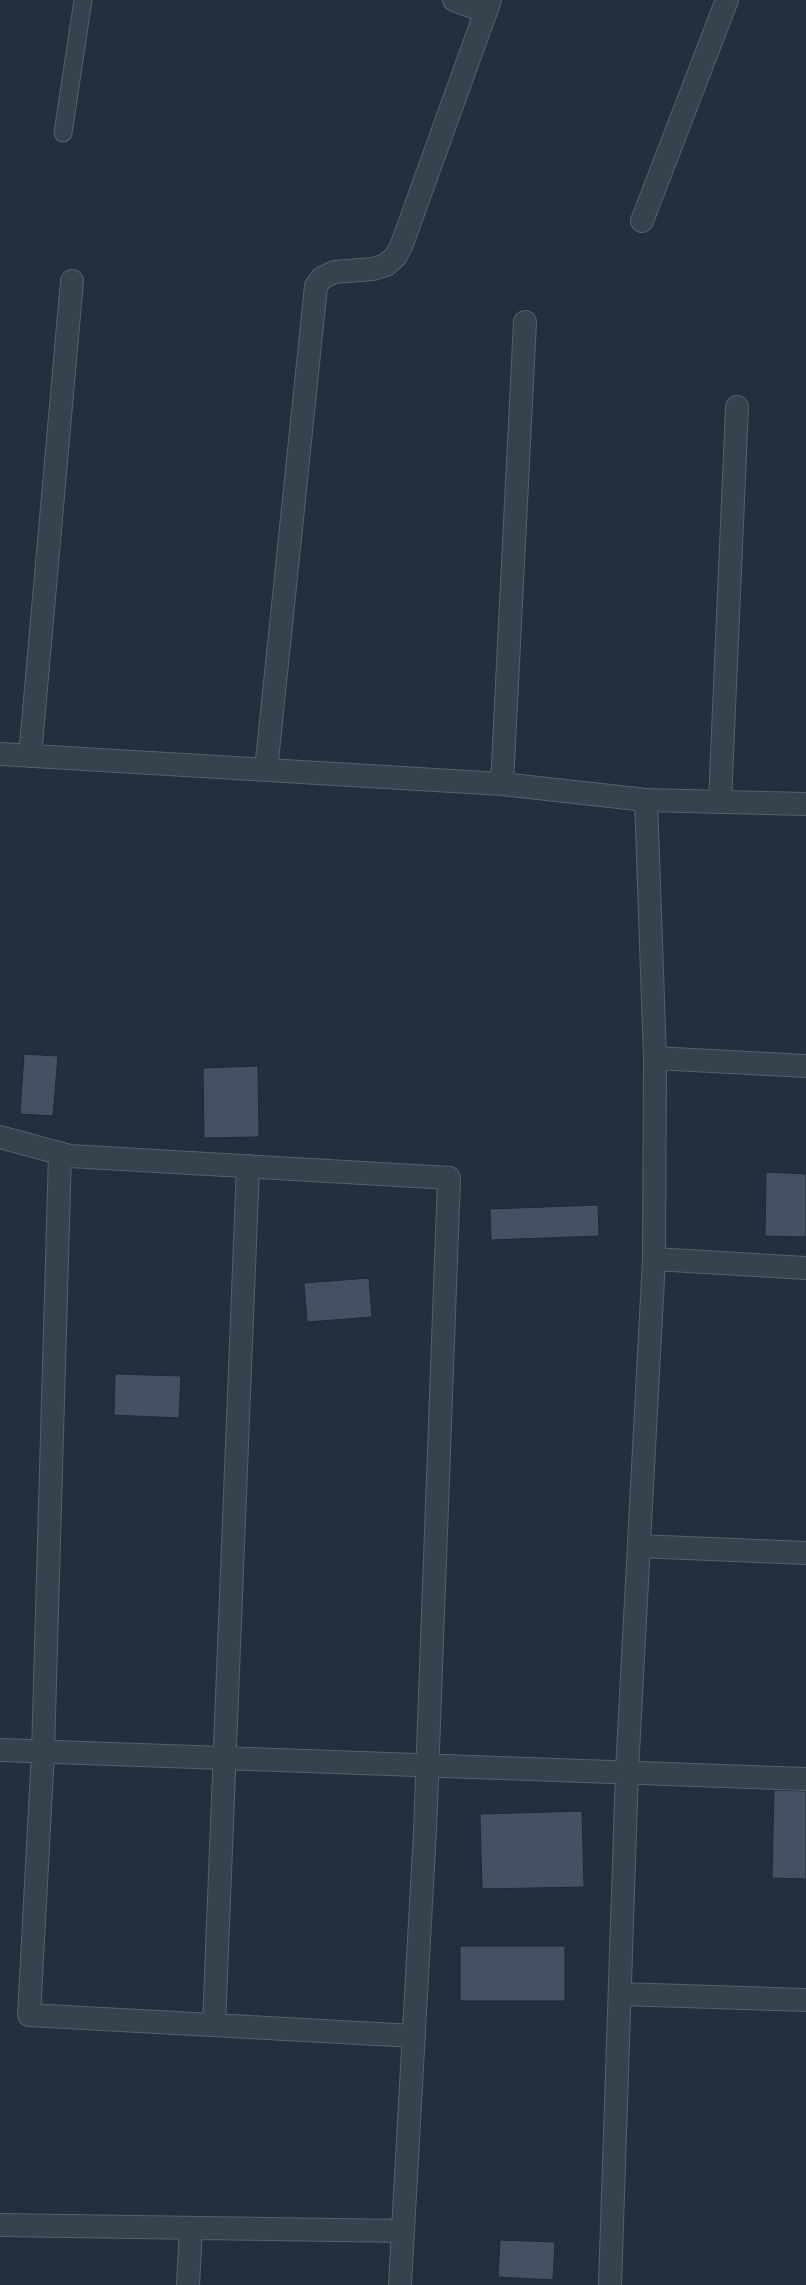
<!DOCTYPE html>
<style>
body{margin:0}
canvas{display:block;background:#242f3e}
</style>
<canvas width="806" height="2285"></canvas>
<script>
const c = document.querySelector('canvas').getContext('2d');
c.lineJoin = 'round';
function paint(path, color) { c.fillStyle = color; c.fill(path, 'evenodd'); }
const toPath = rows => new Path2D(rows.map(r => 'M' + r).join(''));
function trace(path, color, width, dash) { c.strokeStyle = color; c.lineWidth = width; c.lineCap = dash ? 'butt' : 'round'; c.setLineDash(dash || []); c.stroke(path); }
const building = toPath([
 [24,1054,58,1056,53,1116,20,1114,24,1054],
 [258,1066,259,1137,204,1138,203,1068,258,1066],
 [766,1172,806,1174,806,1237,765,1236,766,1172],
 [598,1205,599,1236,491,1240,490,1209,598,1205],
 [369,1278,372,1317,307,1322,304,1283,369,1278],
 [115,1374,181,1376,179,1418,114,1415,115,1374],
 [774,1790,806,1791,806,1879,772,1878,774,1790],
 [582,1811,584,1887,482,1889,480,1814,582,1811],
 [460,1946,565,1946,565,2001,460,2001,460,1946],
 [500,2240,555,2242,553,2280,498,2277,500,2240]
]);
paint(building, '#455162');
trace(building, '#1f2835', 1);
const lane = toPath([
 [63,133,83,0]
]);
const street = toPath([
 [454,0,486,12],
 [642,221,727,0],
 [0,754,502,784,646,800,806,804],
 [30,756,72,281],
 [266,770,316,286,322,278,334,272,373,269,386,265,396,256,402,244,490,0],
 [502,784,525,322],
 [720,802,737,407],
 [655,1058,806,1066],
 [0,1137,70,1156,449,1178,425,1831,400,2285],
 [60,1153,43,1752,29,2015,414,2036],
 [654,1259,806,1268],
 [639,1546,806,1553],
 [0,1750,806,1779],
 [620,1994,806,2000],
 [214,2025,248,1166],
 [0,2225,403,2231],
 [188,2285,191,2228],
 [610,2285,627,1771,654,1259,655,1058,646,800]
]);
trace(lane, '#565f6c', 19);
trace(street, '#565f6c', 24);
trace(lane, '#38414e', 17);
trace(street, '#38414e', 22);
</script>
